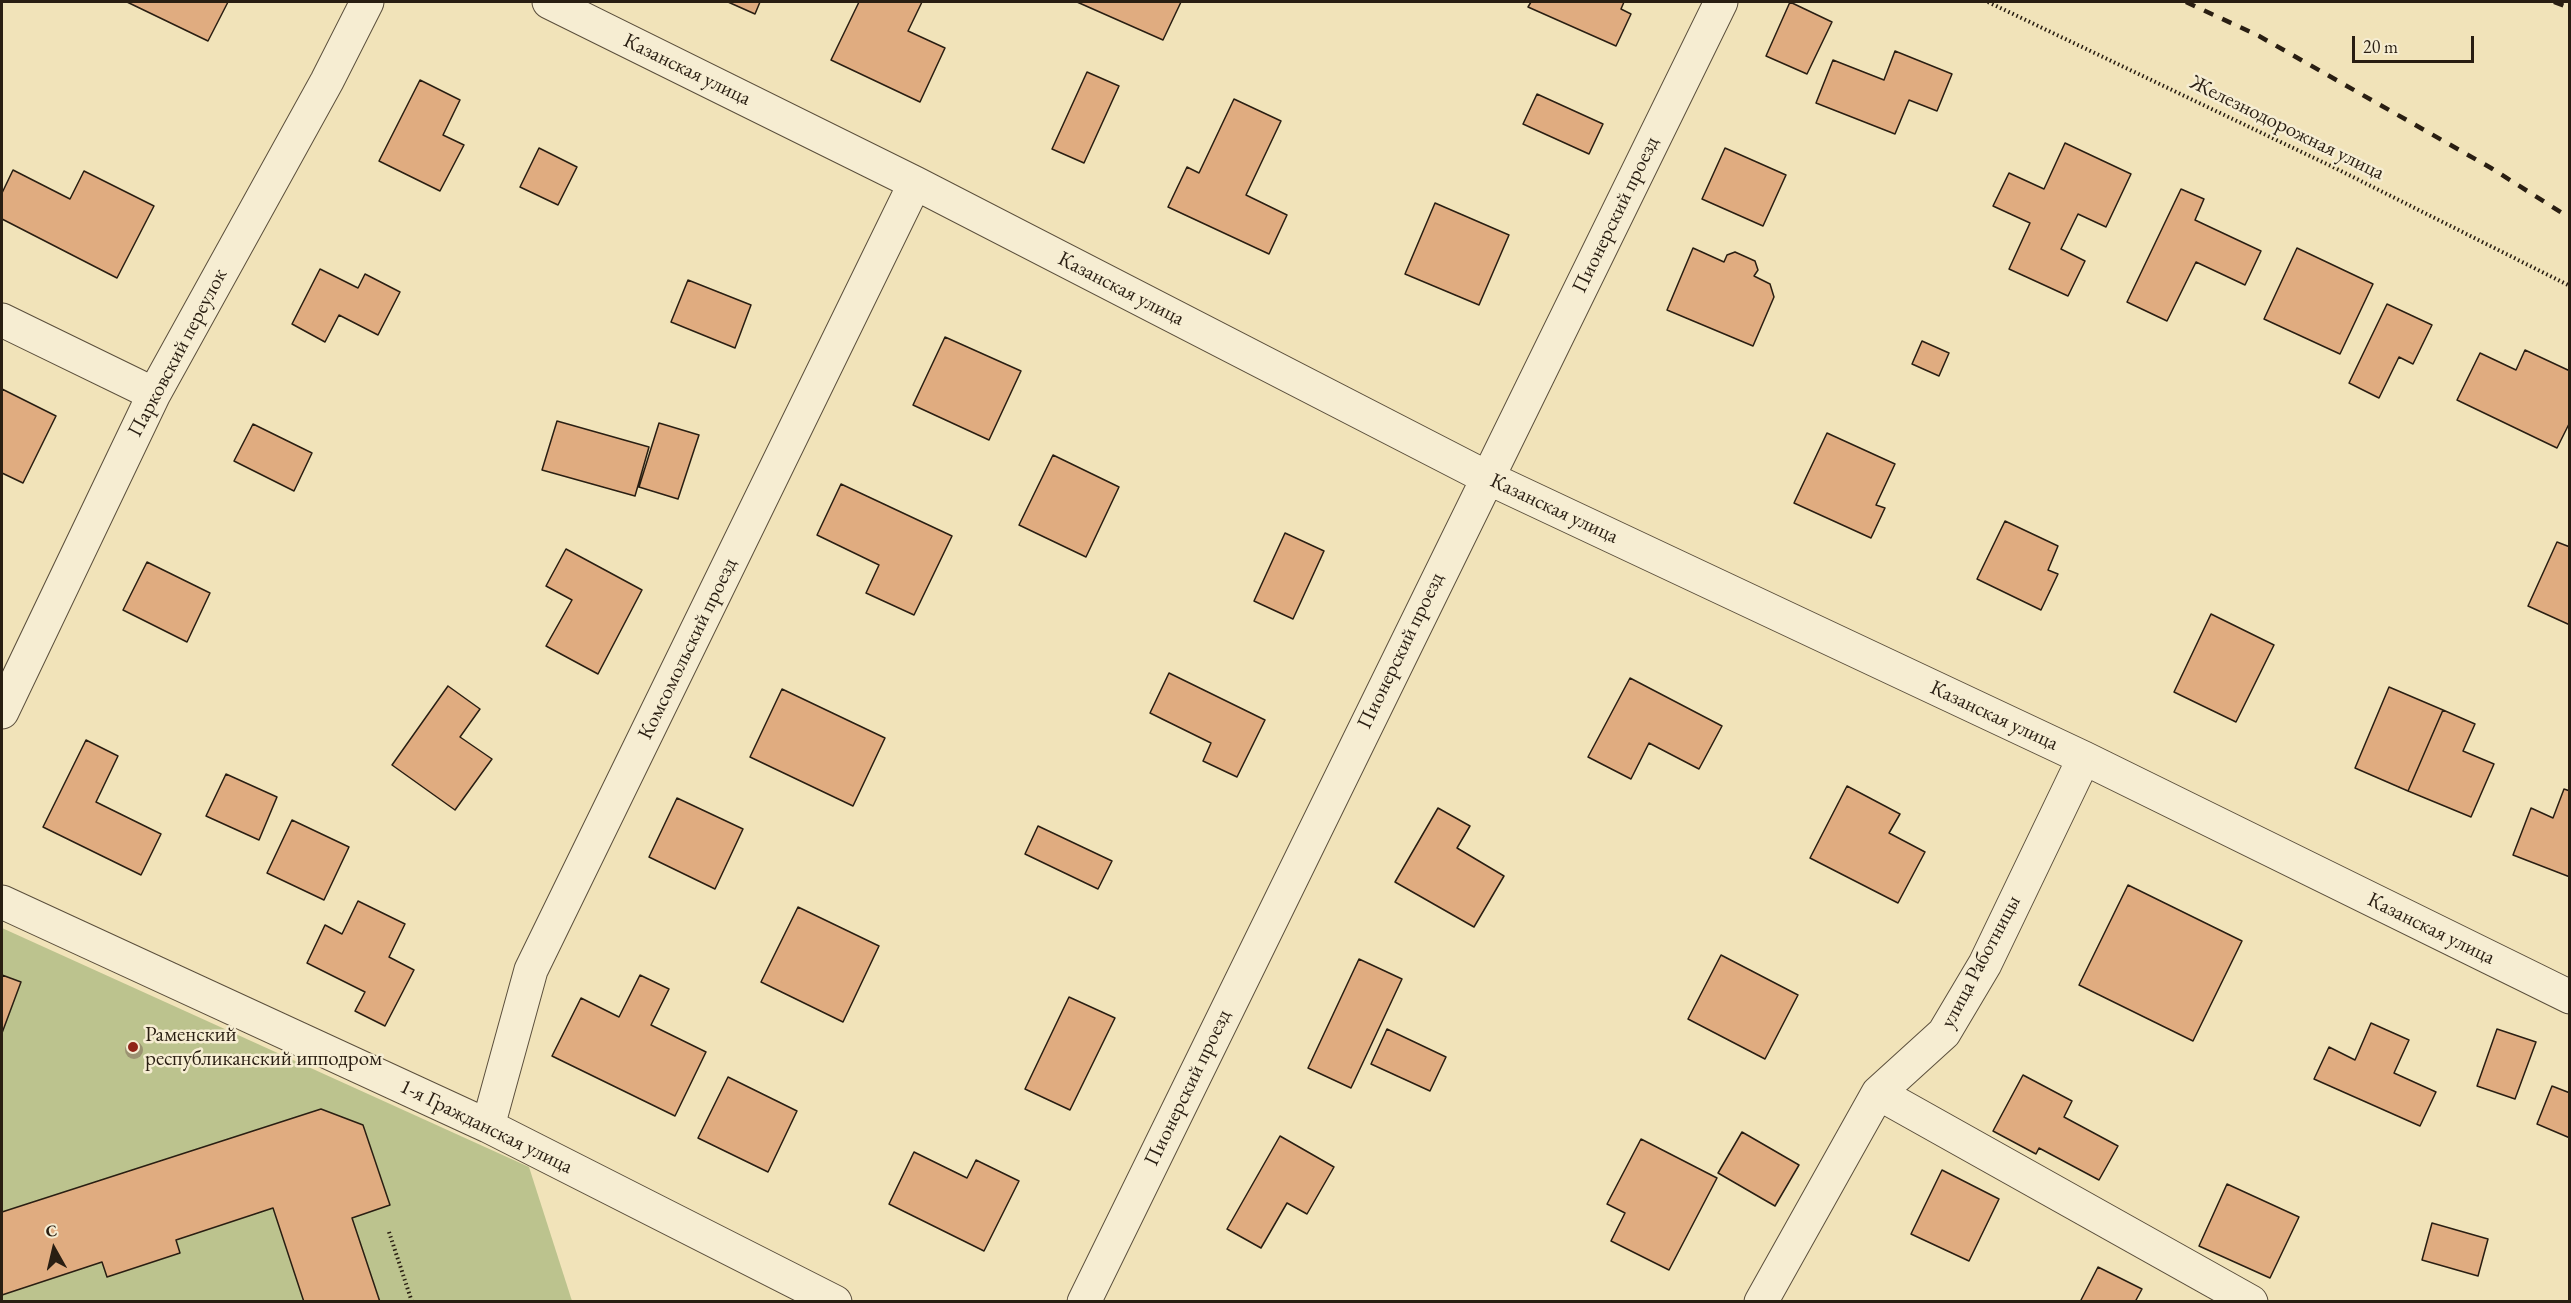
<!DOCTYPE html>
<meta charset="utf-8">
<style>
body{margin:0}
#map{position:relative;width:2571px;height:1303px;overflow:hidden;background:#f1e3b9;font-family:"EB Garamond",serif}
canvas{display:block}
.frame{position:absolute;inset:0;border:3px solid #291e12;pointer-events:none}
.north{position:absolute;left:24px;top:1219px;width:60px;height:60px;-webkit-text-stroke:4px #f6edd2;paint-order:stroke;rotate:352deg;font-size:16px;font-weight:700;line-height:24px;text-align:center;color:#291e12}
.north::after{content:'';display:block;margin:auto;width:21px;height:27px;background:#291e12;clip-path:polygon(50% 0,100% 100%,50% 72%,0 100%)}
.scale{position:absolute;left:2352px;top:36px;width:122px;height:27px;box-sizing:border-box;border:3px solid #291e12;border-top:0;padding-left:8px;font-size:18px;line-height:21px;white-space:nowrap;color:#291e12;-webkit-text-stroke:4px #f6edd2;paint-order:stroke}
</style>
<div id="map">
<canvas width="2571" height="1303"></canvas>
<div class="frame"></div>
<div class="north">С</div>
<div class="scale">20 m</div>
</div>
<script>
const c = document.querySelector('canvas').getContext('2d');
c.lineJoin = 'round';
function paint(path, color) { c.fillStyle = color; c.fill(path, 'evenodd'); }
const toPath = rows => new Path2D(rows.map(r => 'M' + r).join(''));
function trace(path, color, width, dash) { c.strokeStyle = color; c.lineWidth = width; c.lineCap = dash ? 'butt' : 'round'; c.setLineDash(dash || []); c.stroke(path); }
function label(font, color, halo, rows, align = 'center') {
  c.font = font + ' "EB Garamond",serif'; c.lineWidth = 5; c.setLineDash([]); c.textBaseline = 'middle'; c.strokeStyle = halo; c.fillStyle = color; for (const [text, x, y, turn = 0] of rows) {
    c.save(); c.translate(x, y); c.rotate((+turn || 0) * Math.PI / 180); c.textAlign = isNaN(turn) ? turn : align; if (halo) c.strokeText(text, 0, 0); c.fillText(text, 0, 0); c.restore();
  }
}
paint(toPath([
 [2,928,529,1167,572,1301,2,1302]
]), '#bcc38e');
const building = toPath([
 [127,2,228,2,208,41,127,2],
 [728,2,760,2,755,14,728,2],
 [859,2,922,2,908,31,945,48,920,102,831,60,859,2],
 [1077,2,1181,2,1163,40,1077,2],
 [1531,2,1624,2,1621,9,1631,14,1616,46,1528,7,1531,2],
 [1790,2,1832,22,1807,74,1766,56,1790,2],
 [1895,51,1952,74,1937,111,1909,100,1895,134,1816,103,1833,60,1884,80,1895,51],
 [1087,72,1119,86,1084,163,1052,149,1087,72],
 [420,80,460,100,443,135,464,145,440,191,379,161,420,80],
 [1537,94,1603,124,1589,154,1523,124,1537,94],
 [1234,99,1281,121,1246,195,1287,215,1269,254,1168,207,1187,167,1199,173,1234,99],
 [2065,143,2131,174,2106,227,2078,214,2061,249,2085,261,2068,296,2009,269,2030,223,1993,206,2009,173,2044,189,2065,143],
 [539,148,577,167,558,205,520,187,539,148],
 [1725,148,1786,175,1763,226,1702,199,1725,148],
 [13,170,70,199,84,171,154,206,117,278,2,219,2,193,13,170],
 [2181,189,2204,199,2195,220,2261,251,2245,285,2196,262,2167,321,2127,302,2181,189],
 [1435,203,1509,235,1479,305,1405,274,1435,203],
 [1693,248,1724,262,1727,255,1735,252,1755,261,1758,270,1754,276,1770,284,1774,297,1753,346,1667,310,1693,248],
 [2297,248,2373,284,2340,354,2264,319,2297,248],
 [320,269,358,288,365,274,400,292,378,335,339,315,325,342,292,324,320,269],
 [688,280,751,305,735,348,671,322,688,280],
 [2387,304,2432,325,2413,364,2399,357,2379,398,2349,383,2387,304],
 [945,337,1021,371,989,440,913,405,945,337],
 [1922,341,1949,353,1939,376,1912,364,1922,341],
 [2525,350,2570,371,2570,422,2557,448,2457,400,2480,353,2516,370,2525,350],
 [2,389,56,416,23,483,2,473,2,389],
 [557,421,649,447,635,496,542,470,557,421],
 [659,423,699,435,678,499,639,487,659,423],
 [253,424,312,453,294,491,234,461,253,424],
 [1827,433,1895,464,1876,505,1885,508,1871,538,1794,503,1827,433],
 [1053,455,1119,487,1086,557,1019,525,1053,455],
 [841,484,952,536,914,615,866,593,879,565,817,535,841,484],
 [2005,521,2058,546,2048,570,2058,574,2041,610,1977,579,2005,521],
 [1285,533,1324,551,1293,619,1254,601,1285,533],
 [2557,542,2570,547,2570,625,2528,606,2557,542],
 [566,549,642,590,598,674,546,646,572,600,546,586,566,549],
 [147,562,210,593,187,642,123,610,147,562],
 [2211,614,2274,645,2236,722,2174,692,2211,614],
 [1169,673,1265,720,1237,777,1203,761,1211,743,1150,713,1169,673],
 [1630,678,1722,726,1699,769,1649,743,1631,779,1588,757,1630,678],
 [448,686,480,709,460,737,492,759,455,810,392,765,448,686],
 [2389,687,2443,710,2408,791,2355,768,2389,687],
 [782,689,885,738,853,806,750,757,782,689],
 [2443,710,2475,724,2463,751,2494,764,2471,817,2408,791,2443,710],
 [86,740,118,756,96,802,161,834,141,875,43,827,86,740],
 [226,774,277,797,259,840,206,816,226,774],
 [1847,786,1900,814,1889,833,1925,852,1898,903,1810,858,1847,786],
 [2564,789,2570,791,2570,877,2513,855,2531,808,2553,818,2564,789],
 [677,798,743,829,715,889,649,857,677,798],
 [1438,808,1470,826,1457,848,1504,876,1474,927,1395,882,1438,808],
 [292,820,349,847,324,900,267,873,292,820],
 [1038,826,1112,861,1098,889,1025,854,1038,826],
 [2128,885,2242,941,2193,1041,2079,985,2128,885],
 [358,901,405,924,389,957,414,970,385,1026,355,1011,365,992,307,963,325,925,342,934,358,901],
 [798,907,879,946,843,1022,761,982,798,907],
 [1721,955,1798,995,1765,1059,1688,1019,1721,955],
 [1359,959,1402,979,1351,1088,1308,1068,1359,959],
 [2,975,21,982,2,1033,2,975],
 [640,975,669,989,651,1025,706,1052,675,1116,552,1056,581,998,619,1017,640,975],
 [1069,997,1115,1018,1070,1110,1025,1089,1069,997],
 [2371,1023,2409,1040,2394,1073,2436,1092,2420,1126,2314,1079,2329,1047,2355,1060,2371,1023],
 [1387,1029,1446,1057,1430,1091,1371,1064,1387,1029],
 [2497,1029,2536,1042,2515,1099,2477,1086,2497,1029],
 [2023,1075,2072,1101,2064,1117,2118,1146,2099,1180,2039,1148,2036,1154,1993,1131,2023,1075],
 [728,1077,797,1111,768,1172,698,1138,728,1077],
 [2552,1086,2570,1093,2570,1138,2537,1124,2552,1086],
 [321,1109,363,1125,390,1205,352,1218,380,1302,304,1302,273,1208,176,1240,180,1253,107,1277,102,1262,2,1295,2,1212,321,1109],
 [1742,1132,1799,1165,1775,1206,1718,1173,1742,1132],
 [1280,1136,1334,1167,1307,1214,1287,1203,1261,1248,1227,1229,1280,1136],
 [1641,1139,1717,1178,1669,1270,1611,1241,1625,1213,1607,1204,1641,1139],
 [914,1152,967,1178,976,1160,1019,1181,984,1251,889,1204,914,1152],
 [1942,1170,1999,1199,1969,1261,1911,1234,1942,1170],
 [2227,1184,2299,1217,2270,1278,2199,1246,2227,1184],
 [2432,1223,2488,1239,2478,1276,2422,1260,2432,1223],
 [2098,1267,2142,1289,2135,1302,2080,1302,2098,1267]
]);
paint(building, '#e0ac80');
trace(building, '#291e12', 1.5);
const minor = toPath([
 [549,2,915,183,1486,477,2084,758,2570,997],
 [2,320,154,394],
 [2,712,154,394,327,81,367,2],
 [2,902,488,1126,835,1302],
 [1878,1093,2251,1302],
 [488,1126,531,970,915,183],
 [1084,1302,1721,2],
 [1761,1302,1878,1093,1944,1033,1985,964,2084,758]
]);
trace(minor, '#5b4f3c', 35);
trace(toPath([
 [1988,2,2333,167,2570,286],
 [389,1232,412,1302]
]), '#291e12', 4, [1.5, 3]);
trace(minor, '#f6edd2', 33);
trace(toPath([
 [2186,2,2259,36,2491,168,2570,218],
 [2554,2,2570,8]
]), '#291e12', 4.5, [10, 10]);
c.fillStyle = '#9b9272';
for (const [x, y] of [
 [134,1050]
]) { c.beginPath(); c.arc(x, y, 9, 0, 2 * Math.PI); c.fill(); }
for (const [x, y, r, color] of [
 [133,1047,6,"#8f2418"]
]) { const dot = new Path2D(); dot.arc(x, y, r, 0, 2 * Math.PI); c.fillStyle = color; c.fill(dot); trace(dot, '#f6edd2', 2); }
label('21px', '#291e12', '#f6edd2', [
 ["Казанская улица",687,70,26],
 ["Железнодорожная улица",2287,128,26],
 ["Пионерский проезд",1616,215,-64],
 ["Казанская улица",1121,289,27],
 ["Парковский переулок",178,353,-62],
 ["Казанская улица",1554,509,25],
 ["Комсомольский проезд",688,649,-64],
 ["Пионерский проезд",1401,651,-64],
 ["Казанская улица",1994,716,25],
 ["Казанская улица",2431,929,26],
 ["улица Работницы",1981,962,-62],
 ["Пионерский проезд",1188,1088,-64],
 ["1-я Гражданская улица",486,1127,26]
]);
label('21px', '#291e12', '#f6edd2', [
 ["Раменский",145,1035],
 ["республиканский ипподром",145,1059]
], 'left');
</script>
